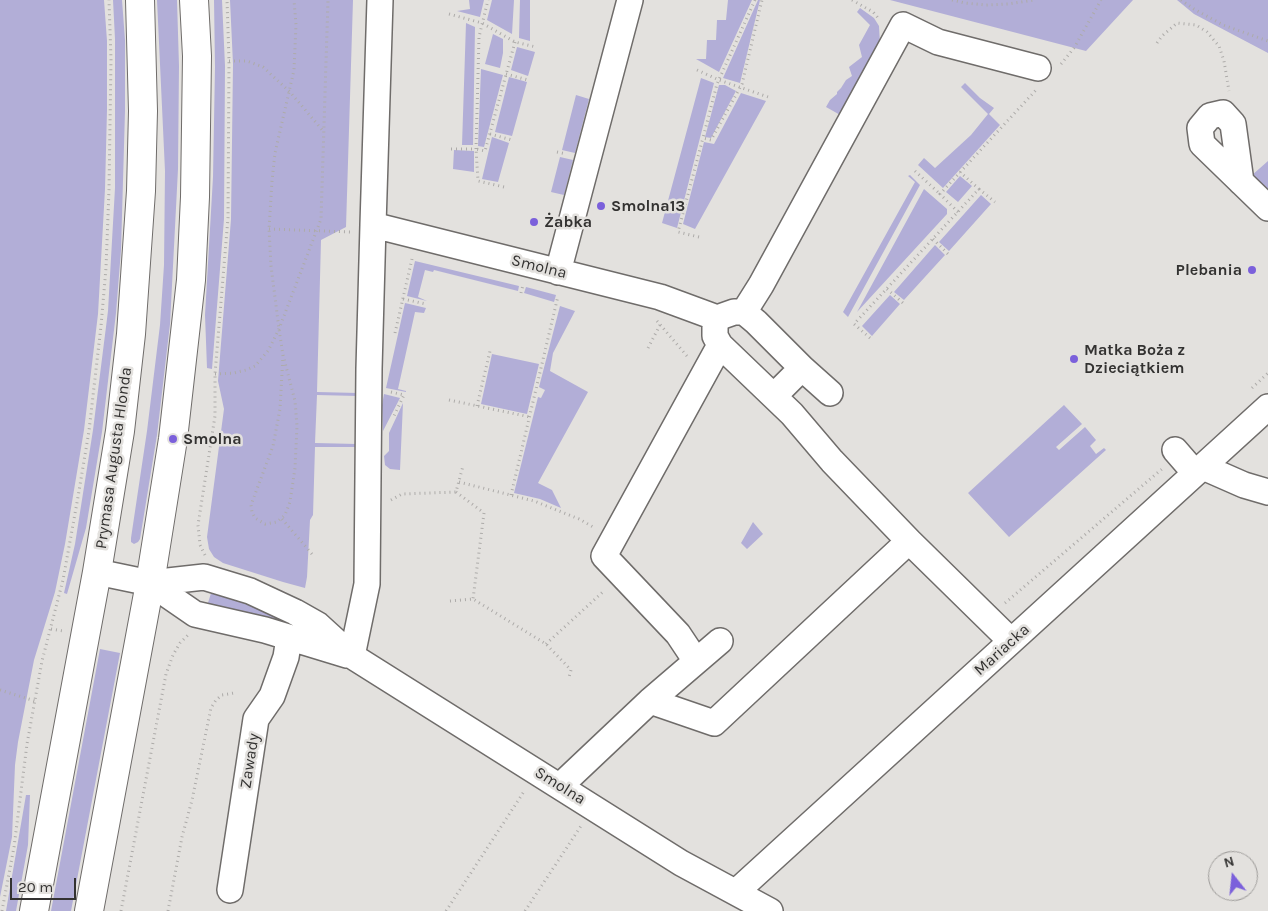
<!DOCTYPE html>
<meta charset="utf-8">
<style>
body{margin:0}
#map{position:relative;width:1268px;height:911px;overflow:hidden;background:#e3e1de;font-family:Karla,sans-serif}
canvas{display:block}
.north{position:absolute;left:1208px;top:851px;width:50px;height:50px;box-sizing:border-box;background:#e3e1de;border:1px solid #9d9b99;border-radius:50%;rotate:344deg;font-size:14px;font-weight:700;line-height:20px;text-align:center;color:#333231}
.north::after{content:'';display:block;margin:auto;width:18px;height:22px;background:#7b60db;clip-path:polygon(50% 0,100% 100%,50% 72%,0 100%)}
.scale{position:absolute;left:10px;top:878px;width:66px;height:22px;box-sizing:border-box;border:2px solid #333231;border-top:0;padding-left:6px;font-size:15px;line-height:18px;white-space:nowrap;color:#333231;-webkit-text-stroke:4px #e3e1de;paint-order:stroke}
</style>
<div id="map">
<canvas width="1268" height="911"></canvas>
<div class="north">N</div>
<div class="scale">20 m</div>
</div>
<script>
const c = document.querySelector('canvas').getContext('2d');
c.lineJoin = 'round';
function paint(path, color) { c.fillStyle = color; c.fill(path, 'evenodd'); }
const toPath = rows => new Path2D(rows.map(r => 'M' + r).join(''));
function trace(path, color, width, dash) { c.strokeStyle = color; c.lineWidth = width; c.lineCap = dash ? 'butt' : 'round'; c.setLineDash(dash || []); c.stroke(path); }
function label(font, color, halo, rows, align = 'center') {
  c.font = font + ' Karla,sans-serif'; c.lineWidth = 5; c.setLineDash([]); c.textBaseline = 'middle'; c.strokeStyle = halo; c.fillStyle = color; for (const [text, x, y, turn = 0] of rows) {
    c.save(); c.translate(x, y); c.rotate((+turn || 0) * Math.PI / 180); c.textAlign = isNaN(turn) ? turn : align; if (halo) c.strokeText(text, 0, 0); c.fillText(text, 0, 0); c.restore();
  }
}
paint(toPath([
 [0,0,104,0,107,41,107,110,105,189,98,314,84,430,65,544,55,592,34,660,18,742,15,765,12,837,0,897],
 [113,0,122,0,125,40,125,111,121,250,116,313,102,432,86,528,67,594,64,593,75,544,93,430,108,311,115,188,115,39],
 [157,0,177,0,179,66,178,169,170,324,157,435,140,539,138,542,134,544,131,542,131,538,147,431,160,325,164,265,165,171],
 [214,0,222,0,225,66,224,219,212,369,207,368,205,315,213,177,215,67],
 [230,0,353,0,346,227,321,240,317,392,358,393,358,396,317,395,315,443,357,444,357,447,315,447,313,515,310,520,307,577,305,588,283,582,223,563,214,557,209,549,207,537,224,409,218,381,231,219,233,64],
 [469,0,484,0,480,17,457,11,470,9],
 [492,0,514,0,512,34,487,20],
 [520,0,530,0,530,41,519,38],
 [728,0,752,0,719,72,696,59,706,59,707,40,716,40,717,20,726,20],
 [758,0,760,0,740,83,723,78],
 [890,0,1133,0,1086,51],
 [1177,0,1268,0,1268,53,1194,14],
 [860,8,874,18,879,26,880,44,842,116,826,107,830,100,837,94,837,92,841,88,846,80,852,76,849,67,862,57,859,45,870,25,857,12],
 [466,23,475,27,473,145,462,145],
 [493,34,503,39,503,53,500,68,485,64],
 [517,47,535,52,528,76,511,70],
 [481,69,503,75,484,147,478,146],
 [509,77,527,82,512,136,495,132],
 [701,78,714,83,677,228,662,223],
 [965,83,980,98,994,108,989,114,1000,125,943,188,918,165,924,158,935,168,971,135,988,114,961,87],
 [719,85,725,85,736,91,711,138,705,137],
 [741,93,766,101,695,229,683,224,704,142,714,144],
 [576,95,589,99,575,153,562,150],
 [492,137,509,143,498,182,482,179],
 [454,150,474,151,474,172,453,169],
 [560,157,573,160,564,195,551,192],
 [1268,161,1268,192,1251,176],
 [910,175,920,185,848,317,843,312,915,182,908,176],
 [960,176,972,186,958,202,946,192],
 [924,189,947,209,947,214,857,312],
 [981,195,991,204,949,251,939,242],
 [935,245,945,255,904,300,894,292],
 [415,261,519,286,518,291,434,270,433,272,425,270,418,297,427,301,407,296],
 [526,287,556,295,554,302,524,293],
 [890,295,900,304,872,336,862,326],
 [405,303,426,308,424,313,415,312,398,389,406,391,406,392,386,388],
 [560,306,575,311,553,353,550,371,588,392,538,483,552,490,561,508,540,499,514,493,538,397,541,398,545,390,539,387],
 [492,354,539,364,527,414,481,404],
 [384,394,400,398,383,431,382,405],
 [403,403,400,470,390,469,385,465,384,456,389,451,389,433],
 [1064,405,1082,424,1056,447,1059,450,1085,427,1096,440,1090,446,1096,454,1104,448,1106,450,1009,537,968,493],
 [753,522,763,534,747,549,741,543],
 [212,590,236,596,319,637,207,606],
 [100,649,120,653,71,911,51,911],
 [26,795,30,795,28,845,16,911,6,911]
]), '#b2aed7');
const minor = toPath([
 [1241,182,1233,124,1223,113,1210,116,1200,128,1202,144,1268,208],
 [373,225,380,0],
 [558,272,630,0],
 [744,312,756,322,802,368,774,396],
 [717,318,715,327,715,336,720,345,792,414,832,461,909,541,1011,641],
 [802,368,830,393],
 [1175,450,1195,473],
 [1203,467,1244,485,1268,492],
 [97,572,150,583,204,577,250,591,295,612,318,625,352,656,681,863,770,911],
 [150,583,195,614,265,630,347,655],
 [352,656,367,584,369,369,373,225,660,297,717,318,734,312,744,312,761,285,903,25,938,42,1038,68],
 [696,661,678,634,604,556,720,345],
 [650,701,714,723,909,541],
 [560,786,650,701,720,641],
 [230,890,256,719,272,696,286,657,289,638],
 [736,892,1268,407]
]);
const major = toPath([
 [34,911,97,572,120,431,131,334,141,191,143,111,140,0],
 [89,911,150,583,173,439,191,280,195,197,197,56,194,0]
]);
trace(minor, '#6f6c6a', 28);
trace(major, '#6f6c6a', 30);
trace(toPath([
 [755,0,717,84,703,138,711,140,742,84,762,0],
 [852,0,873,12,880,20],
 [952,0,965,3,986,5,1008,4,1034,0],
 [1181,0,1194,9,1223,25,1268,41],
 [449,14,482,23,515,42,536,47],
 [1157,43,1162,36,1177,23,1196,25,1207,32,1219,46,1224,61,1229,91],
 [229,61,247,61,263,67,290,92,324,132],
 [1061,64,1074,48,1101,0],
 [697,70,719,80,771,98],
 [506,74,528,80],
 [490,134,512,140],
 [451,149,476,149,479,37,488,0],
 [557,152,566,154],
 [915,171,940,194],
 [504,187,478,181,476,149,485,151,515,42],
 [979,189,995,202],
 [958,212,940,194,1036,90],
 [269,229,351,232],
 [699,237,678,232,703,138],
 [933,239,948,254],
 [887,289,903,303],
 [521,293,523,285],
 [403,299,426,304],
 [657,321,687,356],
 [395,333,412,259],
 [870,338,854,324,979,189,960,172],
 [648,348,660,325],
 [283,355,280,409,273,446,251,505,252,512,255,518,265,524,277,522,285,515,290,502,295,468,297,426,295,401,283,355,279,329,271,266,269,229,272,181,275,153,294,70,296,25,294,0],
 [215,374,234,373,246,370,255,366,268,351,279,329,321,219,328,0],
 [1252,388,1268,373],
 [391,392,404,395,393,418],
 [449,400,530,417],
 [477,406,490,351],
 [459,482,534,501,579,519,595,528],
 [456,492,484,513,473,599],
 [511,495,558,296],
 [391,500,402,494,456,492,463,466],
 [282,519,312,554],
 [205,555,200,545,198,525,215,416,215,374,228,218,229,61,227,0],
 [450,601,473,599,546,644,571,670,569,677],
 [1005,603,1162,469],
 [51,629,63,631],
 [546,644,605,590],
 [0,690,35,701],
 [2,911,14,847,27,744,42,661,63,580,78,497,89,431,101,326,106,268,109,190,111,59,109,0],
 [121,911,166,674,173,655,180,643,188,635],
 [168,911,182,837,192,800,211,708,216,700,222,695,234,693],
 [446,911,525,790],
 [525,911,581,826]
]), '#adaba9', 3, [1, 4]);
trace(minor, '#fff', 25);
trace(major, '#fff', 28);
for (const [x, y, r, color] of [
 [601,206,5,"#7b60db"],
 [534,222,5,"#7b60db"],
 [1252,270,5,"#7b60db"],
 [1074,359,5,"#7b60db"],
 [173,439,5,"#7b60db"]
]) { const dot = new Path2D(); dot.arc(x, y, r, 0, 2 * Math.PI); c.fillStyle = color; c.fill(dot); trace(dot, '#e3e1de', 2); }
label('bold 16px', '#333231', '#e3e1de', [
 ["Smolna13",611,206],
 ["Żabka",544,222],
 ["Plebania",1242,270,"right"],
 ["Matka Boża z",1084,350],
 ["Dzieciątkiem",1084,368],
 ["Smolna",183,439]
], 'left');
label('16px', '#333231', '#e3e1de', [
 ["Smolna",539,267,14],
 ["Prymasa Augusta Hlonda",114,458,-82],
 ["Mariacka",1002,650,-42],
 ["Zawady",250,761,-81],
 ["Smolna",560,786,32]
]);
</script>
